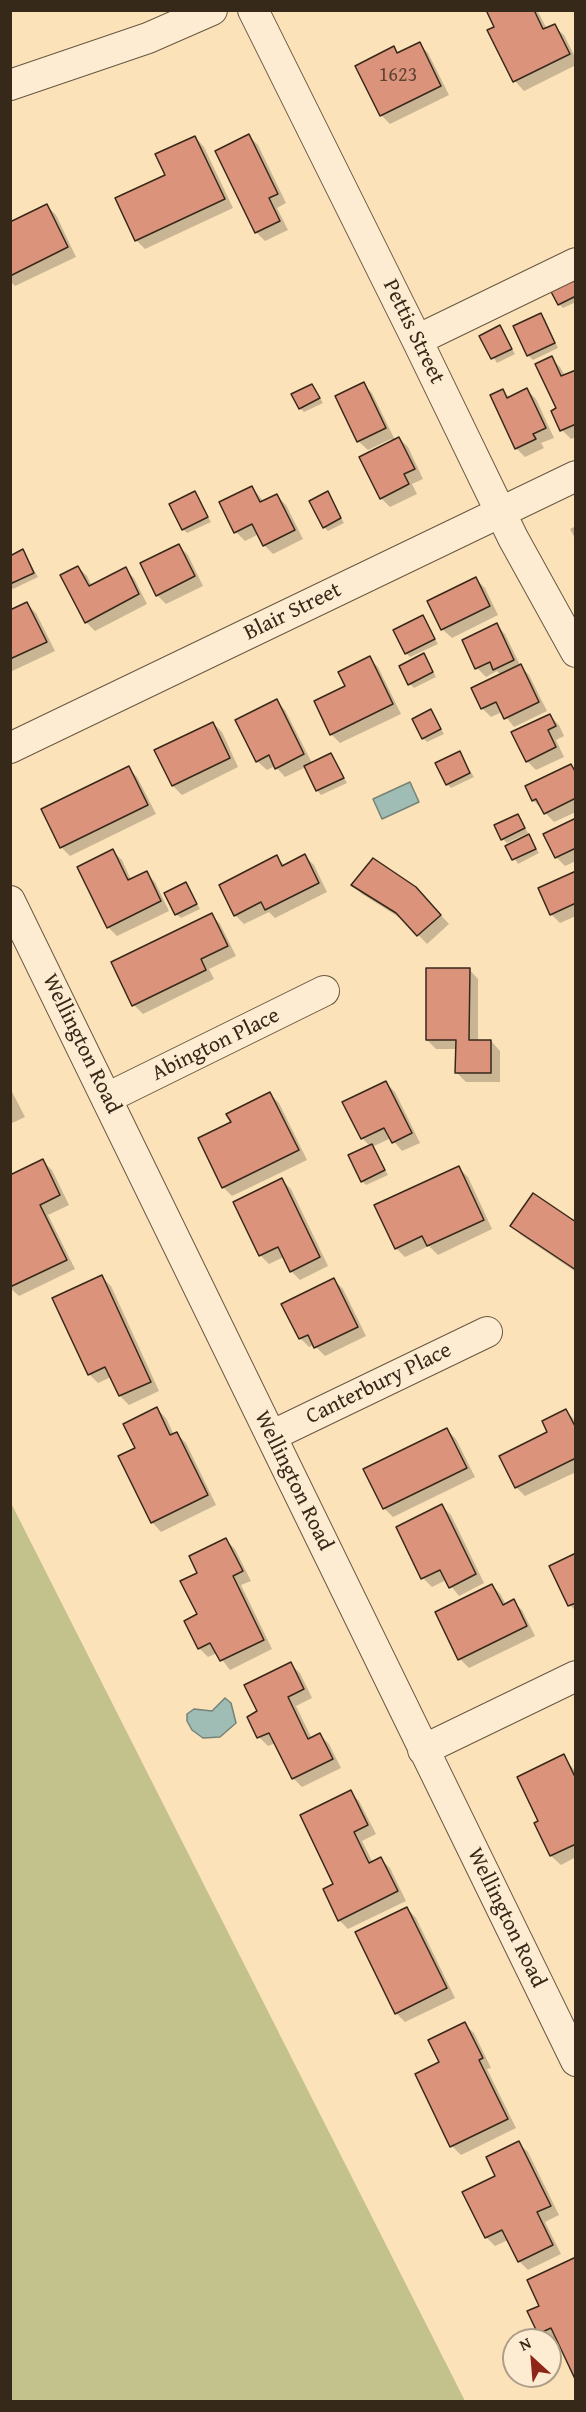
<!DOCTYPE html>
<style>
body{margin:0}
#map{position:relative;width:586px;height:2412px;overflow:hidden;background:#fce2b9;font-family:"Gentium Book Plus",serif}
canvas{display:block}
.frame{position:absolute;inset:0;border:12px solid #372919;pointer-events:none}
.north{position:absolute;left:502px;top:2328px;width:60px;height:60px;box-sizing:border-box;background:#fdecd2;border:2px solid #ae9e88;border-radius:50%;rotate:334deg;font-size:16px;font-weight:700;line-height:24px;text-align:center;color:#372919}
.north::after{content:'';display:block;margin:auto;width:21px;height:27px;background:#8f2418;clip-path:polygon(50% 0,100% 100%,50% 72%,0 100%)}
</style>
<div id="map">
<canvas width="586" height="2412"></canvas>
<div class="frame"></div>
<div class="north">N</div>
</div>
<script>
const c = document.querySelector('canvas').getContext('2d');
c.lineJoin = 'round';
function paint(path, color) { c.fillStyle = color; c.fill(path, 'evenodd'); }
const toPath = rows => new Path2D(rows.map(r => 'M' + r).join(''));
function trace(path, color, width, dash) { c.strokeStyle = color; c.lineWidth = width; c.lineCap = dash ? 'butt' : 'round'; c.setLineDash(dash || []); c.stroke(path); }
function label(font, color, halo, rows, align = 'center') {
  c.font = font + ' "Gentium Book Plus",serif'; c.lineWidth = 4.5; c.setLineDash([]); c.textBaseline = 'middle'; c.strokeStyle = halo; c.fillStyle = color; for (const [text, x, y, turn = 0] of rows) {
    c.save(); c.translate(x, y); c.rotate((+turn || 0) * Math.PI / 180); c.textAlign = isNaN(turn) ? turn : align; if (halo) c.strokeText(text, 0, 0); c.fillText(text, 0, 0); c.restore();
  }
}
paint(toPath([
 [10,1503,11,1503,465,2401,11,2401]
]), '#c3c28c');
const water = toPath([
 [410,782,419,802,382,819,373,799,410,782],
 [225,1698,231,1703,236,1723,220,1737,203,1738,192,1730,187,1721,187,1714,194,1709,212,1711,225,1698]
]);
paint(water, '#a0bdb5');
trace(water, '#768277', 1.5);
paint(toPath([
 [487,10,537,10,547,29,554,26,564,35,576,59,576,65,524,91,515,81,489,31,496,27],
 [419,44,428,53,449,95,390,124,381,115,394,48,399,53],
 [249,136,258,145,286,203,277,208,288,230,265,241,256,232],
 [195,137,204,147,233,208,145,249,136,240,167,175],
 [47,206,56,215,76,257,15,286,10,281,10,224],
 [571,278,576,283,576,302,563,308,559,304],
 [541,315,545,319,558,348,533,360,528,355],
 [499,327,515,354,497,363,481,337],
 [551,358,560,367,565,376,576,372,576,437,571,439,562,430],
 [363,384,372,393,395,440,399,438,408,447,423,479,412,484,417,494,390,507,381,498,392,442,391,439,368,450,358,441,337,397],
 [312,385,323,403,304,412,300,408],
 [527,390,536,399,554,438,541,443,544,448,525,457,516,448,503,391,510,398],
 [252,487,264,502,277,496,286,505,303,539,273,554,264,545,259,534,245,541,236,532],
 [194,493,211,522,187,533,183,529],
 [327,493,344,523,328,531,324,527],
 [576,526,576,540,570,529],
 [179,546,188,555,203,586,166,604,157,595],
 [23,551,38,577,13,589,10,587,10,557],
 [78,567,87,576,92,586,125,569,134,578,147,604,95,631,86,622],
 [476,579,485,588,498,615,452,638,442,629],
 [27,604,36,613,55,651,10,672,10,609,12,611],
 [422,617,438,644,410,657,406,653],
 [496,625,505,634,521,667,529,675,547,711,514,727,502,712,491,717,482,708,501,675,497,671,486,677,477,668],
 [424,655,436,677,414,688,410,684],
 [369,658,378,667,401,714,340,743,331,734,347,687],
 [276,701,285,710,312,763,331,755,347,783,321,795,317,790,306,767,285,777,275,766,267,770,257,761],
 [431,711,444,734,427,742,423,738],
 [550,716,559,725,564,736,556,740,564,757,536,770,527,761],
 [213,723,222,732,238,767,182,795,173,786],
 [459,753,474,777,451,788,447,784],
 [571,766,576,770,576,812,554,822,533,800],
 [128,768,137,777,156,814,70,856,61,847],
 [518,816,528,833,507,843,503,839],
 [576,820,576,861,565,866,556,857],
 [528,836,539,853,518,864,507,847],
 [113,851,122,860,131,880,146,873,155,882,169,911,117,936,108,927],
 [305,856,314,865,327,892,275,918,269,912,244,924,235,915,277,857,285,866],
 [576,873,576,916,560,923,551,914],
 [186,884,200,909,181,918,176,914],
 [353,885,425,898,449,924,427,944,405,921,362,894],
 [211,914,220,924,236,956,209,969,214,979,143,1014,134,1005],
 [469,969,478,979,478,1041,491,1041,500,1051,500,1082,466,1082,457,1073,457,1049,436,1049,427,1040],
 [386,1083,395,1092,420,1143,402,1151,391,1138,372,1147,388,1175,366,1185,362,1181,370,1146,362,1138],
 [10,1088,25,1117,10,1124],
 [270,1094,279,1103,307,1160,232,1196,223,1187,233,1123],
 [43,1161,52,1170,69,1205,48,1215,75,1269,19,1296,10,1288,10,1177],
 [459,1168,468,1177,492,1229,438,1255,429,1246,405,1257,396,1248],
 [282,1180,291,1189,328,1266,300,1280,291,1271,284,1257,269,1264,260,1255],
 [576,1224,576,1272,521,1235,512,1226],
 [102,1277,111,1286,159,1391,129,1405,120,1396,111,1377,98,1383,89,1374],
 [334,1280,343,1289,366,1336,325,1356,314,1345,309,1347,300,1338],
 [157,1409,166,1418,174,1435,177,1434,186,1443,216,1505,161,1532,152,1522,120,1457,137,1449],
 [566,1411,576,1421,576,1472,525,1496,516,1487,549,1433],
 [447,1430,456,1439,475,1477,393,1517,384,1508],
 [442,1506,451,1515,484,1583,459,1596,446,1580,432,1587,423,1578],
 [226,1540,235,1549,251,1581,241,1585,272,1649,230,1670,217,1653,208,1657,199,1648,199,1573],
 [576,1555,576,1611,570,1605],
 [492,1585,501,1595,506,1605,513,1601,522,1610,535,1636,469,1668,460,1659,437,1613],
 [290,1664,300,1673,312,1698,296,1706,312,1739,320,1735,329,1744,341,1768,302,1787,293,1778,276,1743,268,1746,259,1737,249,1717,259,1712],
 [563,1756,576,1772,576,1857,561,1865,551,1856,536,1824,540,1821],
 [350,1792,359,1801,376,1834,362,1841,373,1863,381,1859,390,1868,406,1901,348,1929,339,1920,335,1884],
 [407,1908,416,1918,455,1998,405,2022,396,2013],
 [464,2024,474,2033,491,2068,487,2069,516,2128,461,2155,452,2146,441,2062],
 [518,2143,528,2152,559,2215,545,2222,561,2254,528,2270,519,2261,508,2240,495,2246,486,2237,497,2177],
 [541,2306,557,2338,550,2342,540,2333,529,2312]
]), '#0003');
const building = toPath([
 [486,10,534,10,543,29,555,24,570,54,513,82,487,30,494,27,486,10],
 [420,42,441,86,380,116,355,66,394,46,397,53,420,42],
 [249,134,278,194,269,198,280,221,255,233,215,151,249,134],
 [195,136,225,199,135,241,115,198,165,175,155,154,195,136],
 [47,204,68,247,10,276,10,222,47,204],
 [571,276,576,285,576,296,558,305,548,286,571,276],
 [541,313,555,343,527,356,513,326,541,313],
 [500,325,512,349,491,359,479,336,500,325],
 [552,356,561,376,576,370,576,424,560,431,551,411,556,408,535,364,552,356],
 [364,382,386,428,357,442,335,396,364,382],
 [312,384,320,398,299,409,291,394,312,384],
 [527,388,546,428,533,434,536,439,515,449,490,395,503,389,507,398,527,388],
 [399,437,415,469,404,474,409,484,380,499,359,457,399,437],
 [252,486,260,502,277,494,295,530,263,546,252,524,234,533,219,502,252,486],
 [195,491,208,517,182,530,169,504,195,491],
 [328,491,341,518,323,528,309,501,328,491],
 [179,544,195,576,156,596,140,563,179,544],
 [23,549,34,573,10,584,10,556,23,549],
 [78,566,89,586,126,567,139,594,85,623,60,575,78,566],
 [476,577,490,606,441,630,427,601,476,577],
 [27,602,47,642,10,659,10,610,27,602],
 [423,615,435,639,405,654,393,630,423,615],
 [497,623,514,660,493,670,490,662,475,669,462,640,497,623],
 [424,653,433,672,408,685,399,666,424,653],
 [370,656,393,704,330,735,314,701,345,686,338,672,370,656],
 [521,664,539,702,504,719,496,702,481,709,471,688,521,664],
 [277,699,304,754,275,769,269,755,256,762,235,720,277,699],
 [431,709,441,729,422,739,412,719,431,709],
 [550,714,556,726,548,730,556,747,526,762,511,732,550,714],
 [213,722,230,758,172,786,154,750,213,722],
 [460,751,470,773,446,785,435,763,460,751],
 [331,753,344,778,316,791,304,766,331,753],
 [571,764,576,773,576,798,544,814,536,799,532,801,525,786,571,764],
 [129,766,148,805,60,848,41,809,129,766],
 [518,814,525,828,501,840,494,825,518,814],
 [576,818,576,848,555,858,543,834,576,818],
 [529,834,536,849,512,860,505,846,529,834],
 [113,849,128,880,147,871,161,901,107,928,77,867,113,849],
 [305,854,319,883,265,910,261,902,234,916,219,885,277,855,282,866,305,854],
 [373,858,416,887,441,915,417,936,396,913,351,885,373,858],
 [576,871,576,903,550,915,538,888,576,871],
 [186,882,197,904,175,915,164,893,186,882],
 [212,913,228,946,201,959,206,970,132,1006,111,962,212,913],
 [426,968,470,968,469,1040,491,1040,491,1073,455,1073,456,1040,426,1040,426,968],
 [386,1081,412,1133,392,1143,384,1128,361,1139,342,1102,386,1081],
 [270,1092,299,1150,222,1188,198,1138,231,1122,226,1114,270,1092],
 [372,1144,385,1170,361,1182,348,1155,372,1144],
 [43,1159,60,1195,40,1205,67,1260,10,1287,10,1175,43,1159],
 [459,1166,484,1220,427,1246,422,1236,395,1249,374,1205,459,1166],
 [282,1178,320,1257,290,1272,278,1247,259,1256,233,1202,282,1178],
 [533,1193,576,1222,576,1270,510,1226,533,1193],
 [102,1275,151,1382,119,1396,105,1367,88,1375,52,1298,102,1275],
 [334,1278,358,1327,314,1348,308,1335,299,1339,281,1304,334,1278],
 [157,1407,170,1435,177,1432,208,1495,151,1523,118,1456,135,1448,123,1424,157,1407],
 [566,1409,576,1428,576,1458,515,1488,499,1456,547,1432,542,1421,566,1409],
 [447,1428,467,1468,383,1509,363,1469,447,1428],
 [442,1504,476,1574,449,1588,440,1570,421,1579,396,1527,442,1504],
 [226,1538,243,1571,233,1576,264,1640,220,1661,210,1643,198,1649,184,1621,197,1614,180,1581,197,1573,189,1556,226,1538],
 [576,1553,576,1603,568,1606,549,1566,576,1553],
 [492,1584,503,1605,514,1599,527,1626,458,1660,435,1612,492,1584],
 [291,1662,304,1689,288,1697,308,1739,320,1733,333,1759,292,1779,269,1733,257,1738,247,1717,257,1711,244,1685,291,1662],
 [564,1754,576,1779,576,1844,550,1856,534,1823,538,1821,517,1777,564,1754],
 [351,1790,368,1825,354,1832,369,1863,381,1857,398,1891,338,1921,323,1889,333,1884,300,1815,351,1790],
 [407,1907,447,1988,395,2014,355,1932,407,1907],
 [465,2022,483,2058,479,2060,508,2119,450,2147,415,2074,439,2062,428,2040,465,2022],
 [519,2141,551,2206,537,2212,553,2245,518,2262,502,2230,485,2238,462,2192,495,2176,486,2157,519,2141],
 [576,2257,576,2379,575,2379,551,2328,538,2334,527,2311,539,2306,527,2280,576,2257]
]);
paint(building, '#db937c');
trace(building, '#372919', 1.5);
const minor = toPath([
 [253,10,417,340,513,538,576,652],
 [10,85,148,38,212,10],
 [417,340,576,263],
 [10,748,576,476],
 [10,901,576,2061],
 [107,1098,324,991],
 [271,1436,487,1332],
 [423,1750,576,1676]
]);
trace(minor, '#685741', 32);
trace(minor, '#fdecd2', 30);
label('20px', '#604432', null, [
 ["1623",398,76]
]);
label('22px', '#372919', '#fdecd2', [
 ["Pettis Street",413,332,64],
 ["Blair Street",293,612,-26],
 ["Wellington Road",81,1044,64],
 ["Abington Place",216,1045,-26],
 ["Canterbury Place",379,1384,-26],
 ["Wellington Road",293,1481,64],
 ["Wellington Road",506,1918,64]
]);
</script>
